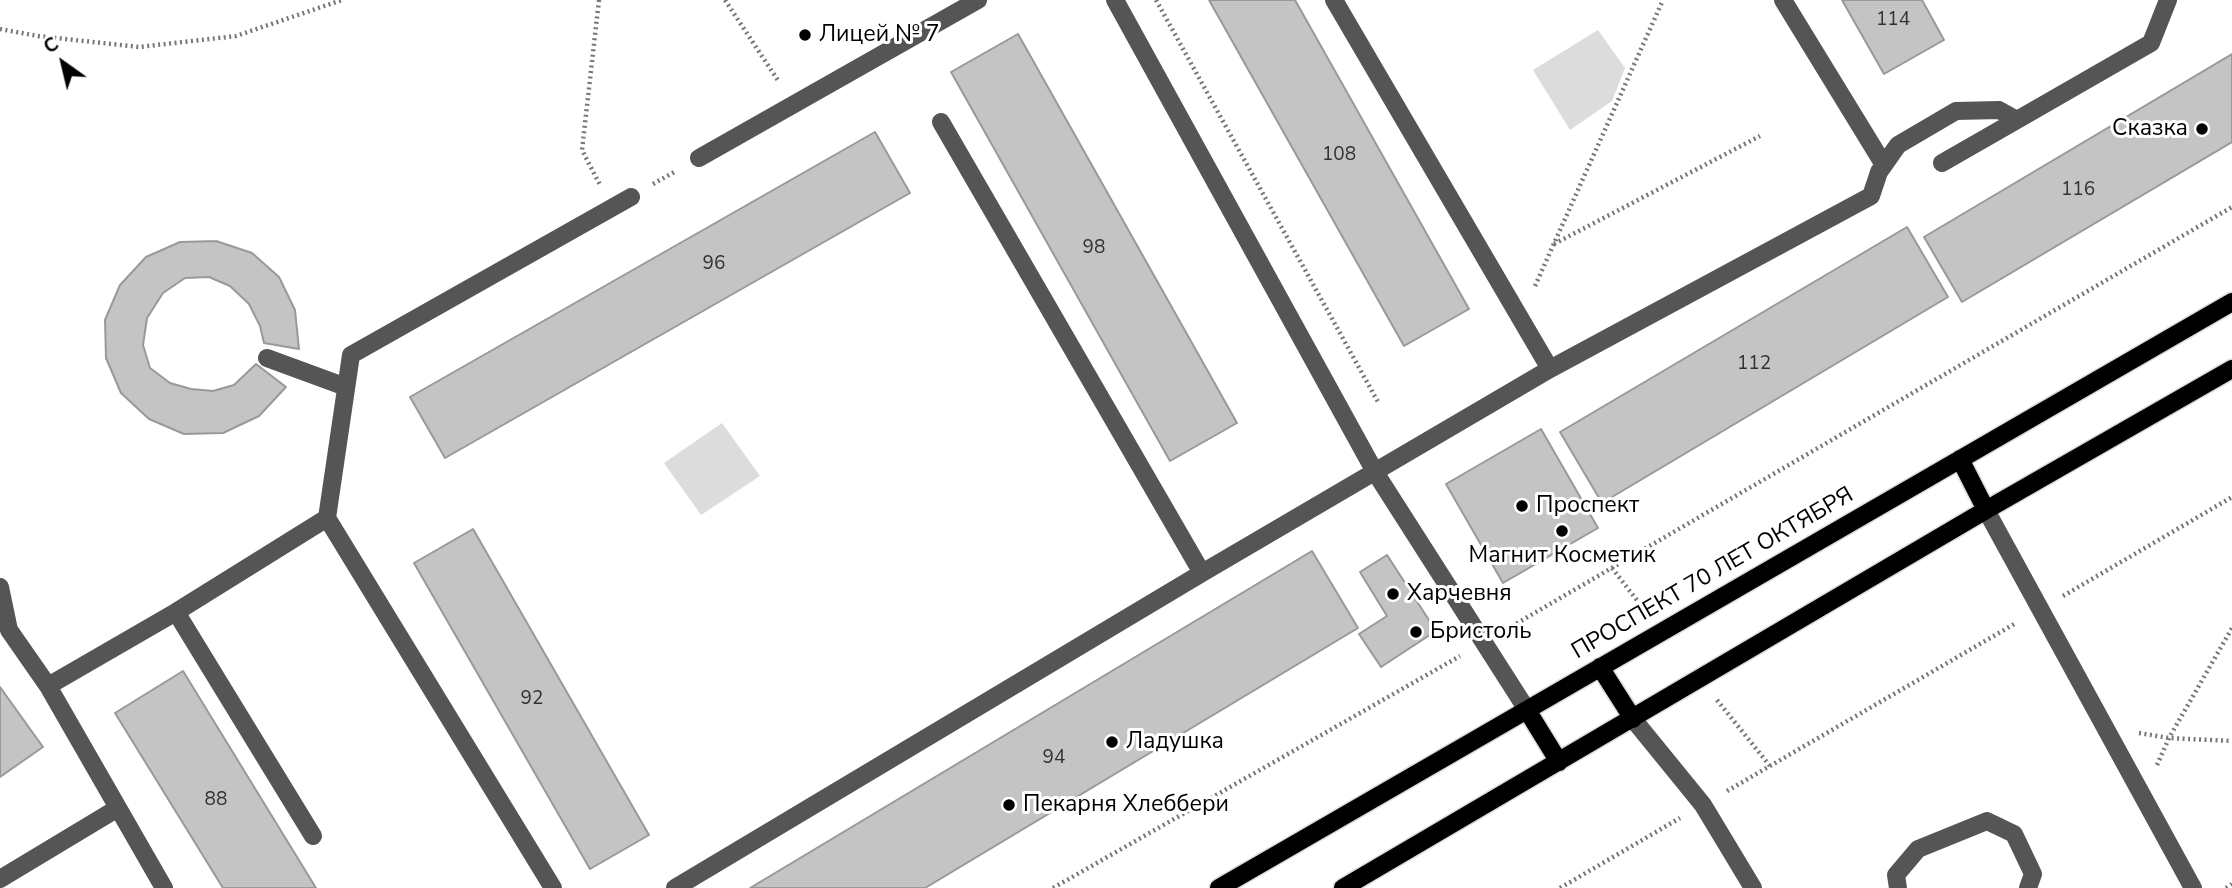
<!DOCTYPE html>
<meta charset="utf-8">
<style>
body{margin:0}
#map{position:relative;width:2232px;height:888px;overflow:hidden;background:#fff;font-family:"Nunito Sans",sans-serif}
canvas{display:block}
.north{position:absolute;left:28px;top:28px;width:70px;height:70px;-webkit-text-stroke:5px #fff;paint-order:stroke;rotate:326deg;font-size:19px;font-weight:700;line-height:28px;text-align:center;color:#000}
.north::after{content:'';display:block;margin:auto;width:24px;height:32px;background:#000;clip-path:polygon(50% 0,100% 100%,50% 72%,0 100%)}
</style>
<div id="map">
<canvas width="2232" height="888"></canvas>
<div class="north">С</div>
</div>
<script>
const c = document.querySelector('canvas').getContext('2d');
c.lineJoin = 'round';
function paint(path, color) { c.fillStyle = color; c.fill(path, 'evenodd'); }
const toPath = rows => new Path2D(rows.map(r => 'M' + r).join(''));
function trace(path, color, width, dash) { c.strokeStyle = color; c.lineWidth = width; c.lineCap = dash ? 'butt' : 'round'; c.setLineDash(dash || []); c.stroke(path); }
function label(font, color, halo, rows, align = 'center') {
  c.font = font + ' "Nunito Sans",sans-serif'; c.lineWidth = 6; c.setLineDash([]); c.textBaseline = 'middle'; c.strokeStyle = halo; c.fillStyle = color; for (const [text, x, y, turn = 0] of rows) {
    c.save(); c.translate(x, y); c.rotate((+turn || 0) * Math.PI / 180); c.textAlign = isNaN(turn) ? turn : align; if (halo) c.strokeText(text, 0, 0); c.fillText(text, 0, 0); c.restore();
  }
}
paint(toPath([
 [1598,30,1625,68,1612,101,1570,130,1533,70],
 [722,423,760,476,701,515,664,463]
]), '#dcdcdc');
const building = toPath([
 [1209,0,1295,0,1469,309,1404,346,1209,0],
 [1842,0,1922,0,1944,40,1884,74,1842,0],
 [1018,34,1237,423,1170,461,951,72,1018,34],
 [2232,54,2232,142,1962,302,1924,237,2232,54],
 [875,132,910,193,445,458,410,397,875,132],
 [1907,227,1948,297,1602,503,1560,432,1907,227],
 [216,241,252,253,279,277,295,310,299,349,264,343,260,326,249,304,230,286,209,277,185,278,163,293,147,318,143,345,150,368,170,383,191,389,213,391,234,385,256,364,286,387,259,416,223,433,184,434,149,419,121,393,106,358,105,320,120,285,146,257,180,242,216,241],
 [1541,429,1598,528,1503,583,1446,484,1541,429],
 [473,529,649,835,590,869,414,563,473,529],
 [1312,551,1358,628,925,888,750,888,1312,551],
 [1387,555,1436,631,1381,667,1359,634,1387,616,1360,572,1387,555],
 [183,671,316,888,223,888,115,713,183,671],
 [0,687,43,747,0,777,0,687]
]);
paint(building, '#c4c4c4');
trace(building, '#999', 2);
const major = toPath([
 [1960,459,1986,510],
 [1600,667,1633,719],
 [1527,710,1559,762],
 [1219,888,2232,302],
 [1343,888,1986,510,2232,369]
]);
trace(major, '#dbdbdb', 21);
trace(toPath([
 [599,0,582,150,600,185],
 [725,0,779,82],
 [1156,0,1378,402],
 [0,29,38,36,139,47,236,36,342,0],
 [653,184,676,171],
 [1554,244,1760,136],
 [1535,286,1663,0],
 [1612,568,1646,612],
 [2063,596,2232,497],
 [1507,629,2232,207],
 [1717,700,1770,766],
 [2139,733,2169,738,2232,741],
 [2157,765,2169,738,2232,628],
 [1727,791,2016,623],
 [1053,888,1460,656],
 [1560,888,1680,818],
 [2226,888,2232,884]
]), '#777', 4.5, [2, 3.5]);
trace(toPath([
 [1115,0,1375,472,1527,710],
 [1783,0,1884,165],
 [941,122,1202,573,1550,369,1334,0],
 [699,158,978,0],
 [1942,163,2017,120],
 [267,358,346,387],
 [1550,369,1871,196,1879,172,1898,145,1956,111,1999,110,2017,120,2151,43,2168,0],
 [1986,510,2193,888],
 [0,587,9,630,48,686,164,888],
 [48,686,176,612],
 [1633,719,1703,805,1753,888],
 [313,836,176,612,327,518],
 [0,879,118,808],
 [553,888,327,518,351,355,631,197],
 [675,888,1202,573],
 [1898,888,1896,875,1918,849,1987,821,2014,834,2033,874,2028,888]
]), '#555', 18);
trace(major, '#000', 18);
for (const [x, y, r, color] of [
 [805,35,7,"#000"],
 [2202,129,7,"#000"],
 [1522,506,7,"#000"],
 [1562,531,7,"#000"],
 [1393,594,7,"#000"],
 [1416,632,7,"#000"],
 [1112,742,7,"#000"],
 [1009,805,7,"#000"]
]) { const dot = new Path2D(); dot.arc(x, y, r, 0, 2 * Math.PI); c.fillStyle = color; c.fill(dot); trace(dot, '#fff', 2.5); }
label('19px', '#313131', null, [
 ["114",1893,20],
 ["108",1339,155],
 ["116",2078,190],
 ["98",1094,248],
 ["96",714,264],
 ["112",1754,364],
 ["92",532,699],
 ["94",1054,758],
 ["88",216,800]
]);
label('23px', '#000', '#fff', [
 ["Лицей № 7",819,35],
 ["Сказка",2188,129,"right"],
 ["Проспект",1536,506],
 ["Магнит Косметик",1562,556,"center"],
 ["Харчевня",1407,594],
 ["Бристоль",1430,632],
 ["Ладушка",1126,742],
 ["Пекарня Хлеббери",1023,805]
], 'left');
label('23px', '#000', '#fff', [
 ["ПРОСПЕКТ 70 ЛЕТ ОКТЯБРЯ",1713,574,-30]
]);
</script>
